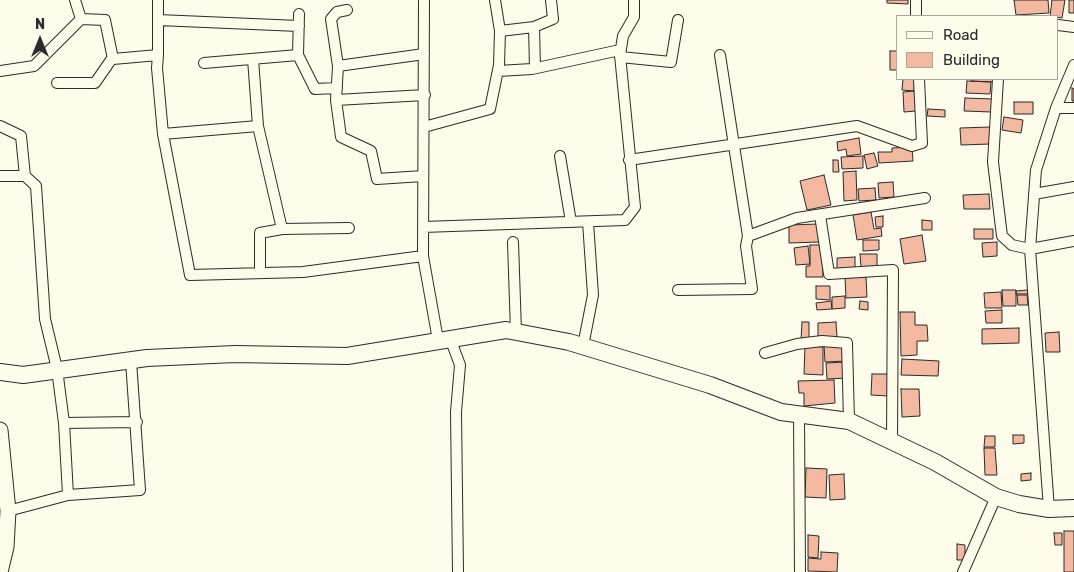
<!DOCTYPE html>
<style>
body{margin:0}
#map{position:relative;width:1074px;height:572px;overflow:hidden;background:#fdfbea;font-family:Rubik,sans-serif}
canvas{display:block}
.legend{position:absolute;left:896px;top:15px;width:162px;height:65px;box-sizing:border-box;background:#fdfbea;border:1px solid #a9a89e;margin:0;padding:6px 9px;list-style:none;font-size:15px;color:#2b2b2b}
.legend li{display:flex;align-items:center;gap:10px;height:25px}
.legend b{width:25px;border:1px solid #a9a89e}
.north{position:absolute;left:15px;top:15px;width:50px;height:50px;-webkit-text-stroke:4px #fdfbea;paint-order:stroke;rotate:0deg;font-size:14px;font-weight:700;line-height:20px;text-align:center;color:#2b2b2b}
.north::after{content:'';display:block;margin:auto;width:18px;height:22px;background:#2b2b2b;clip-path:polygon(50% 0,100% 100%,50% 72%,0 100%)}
</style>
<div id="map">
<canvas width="1074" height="572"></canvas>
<ul class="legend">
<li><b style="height:6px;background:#fdfbea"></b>Road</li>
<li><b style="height:14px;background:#f2b8a0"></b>Building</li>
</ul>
<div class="north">N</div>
</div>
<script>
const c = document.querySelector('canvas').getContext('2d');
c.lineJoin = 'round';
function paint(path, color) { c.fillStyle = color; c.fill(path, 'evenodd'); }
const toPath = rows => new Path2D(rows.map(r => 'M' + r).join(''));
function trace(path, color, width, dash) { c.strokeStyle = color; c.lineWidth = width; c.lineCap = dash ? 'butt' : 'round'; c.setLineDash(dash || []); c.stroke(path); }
const building = toPath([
 [887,0,908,0,908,4,887,3,887,0],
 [1014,0,1048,0,1049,13,1016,15,1014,0],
 [1052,0,1065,0,1062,18,1050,16,1052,0],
 [1069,0,1074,0,1074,13,1069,13,1069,0],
 [890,51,898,51,898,70,890,70,890,51],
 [903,79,915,79,914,91,902,90,903,79],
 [971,79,993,79,993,82,971,81,971,79],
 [967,81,991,82,990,94,966,93,967,81],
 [1072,88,1074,89,1074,101,1072,101,1072,88],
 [915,91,916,111,904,112,903,92,915,91],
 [965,98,993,99,992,112,964,111,965,98],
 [1014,102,1033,102,1033,114,1014,114,1014,102],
 [928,109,945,110,945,117,927,116,928,109],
 [1004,117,1023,120,1021,133,1002,130,1004,117],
 [990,127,990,144,961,145,960,128,990,127],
 [859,138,861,154,847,156,846,149,838,151,837,142,859,138],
 [912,147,913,161,879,163,878,152,892,152,892,148,912,147],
 [874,153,878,166,867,169,864,155,874,153],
 [863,156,863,168,842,169,841,157,863,156],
 [833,160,838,160,839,172,833,172,833,160],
 [856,171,857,200,844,201,843,172,856,171],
 [824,175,831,205,807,210,800,181,824,175],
 [893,182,894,197,879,198,878,183,893,182],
 [875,188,876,200,859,201,858,189,875,188],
 [989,194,990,209,964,209,963,195,989,194],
 [871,212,874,229,881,228,882,236,857,240,853,215,871,212],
 [883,216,883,227,876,227,875,217,883,216],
 [922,220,932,221,932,230,922,230,922,220],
 [818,224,819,242,789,243,789,225,818,224],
 [974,229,993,229,993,239,974,239,974,229],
 [922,235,926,261,904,264,900,239,922,235],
 [863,240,879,240,879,250,863,251,863,240],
 [997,242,997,256,983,257,982,243,997,242],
 [810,245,822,245,823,277,806,277,806,266,810,266,810,245],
 [808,246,810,264,796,265,794,248,808,246],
 [860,254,877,254,877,266,861,267,860,254],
 [855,257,855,268,837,269,837,258,855,257],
 [866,277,867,297,846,298,845,278,866,277],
 [816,286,830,286,830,300,816,299,816,286],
 [1002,290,1016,290,1016,306,1003,306,1002,290],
 [1028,290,1028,294,1016,294,1016,291,1028,290],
 [1001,292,1002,308,985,308,984,293,1001,292],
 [1017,295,1027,295,1028,305,1018,305,1017,295],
 [845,296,845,308,832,309,832,297,845,296],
 [831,301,832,309,817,310,816,303,831,301],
 [860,301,868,302,868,310,859,309,860,301],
 [1002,310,1002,323,986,323,985,311,1002,310],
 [900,312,915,312,915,325,927,325,928,341,917,341,917,355,901,356,900,312],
 [802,322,809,322,809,341,801,340,802,322],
 [836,322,837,337,818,338,818,323,836,322],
 [1019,328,1019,343,982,344,982,329,1019,328],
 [1059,332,1060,352,1046,352,1045,333,1059,332],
 [846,344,846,361,825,362,824,345,846,344],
 [805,346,823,347,823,375,804,374,805,346],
 [902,359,939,361,938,376,901,375,902,359],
 [846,362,847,378,827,379,826,363,846,362],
 [872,374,889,374,888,396,871,395,872,374],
 [834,380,835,403,804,406,804,393,799,393,798,381,834,380],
 [901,389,919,389,920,416,902,417,901,389],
 [1013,435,1024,435,1024,443,1013,444,1013,435],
 [985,436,995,436,995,447,984,447,985,436],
 [984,448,995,448,997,475,985,475,984,448],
 [806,468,827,469,826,498,805,497,806,468],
 [1031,473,1031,480,1021,481,1021,474,1031,473],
 [844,474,845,499,830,500,829,475,844,474],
 [1064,531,1074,531,1074,572,1064,572,1064,531],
 [1054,533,1062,533,1062,545,1055,545,1054,533],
 [808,535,819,536,818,558,808,557,808,535],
 [957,544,965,545,965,560,957,560,957,544],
 [821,552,838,553,837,572,808,571,808,558,821,559,821,552]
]);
paint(building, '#f2b8a0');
trace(building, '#2b2b2b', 1);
const street = toPath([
 [347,10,337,12,331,19,338,66,336,100,341,137,371,151,377,179,423,176],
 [299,14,298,55,315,89,337,88],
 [916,16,916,0],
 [81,19,105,20,113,59,158,55,157,68,163,134,190,275,303,272,423,256,438,340],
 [158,20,299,26],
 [1058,25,1074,27],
 [534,27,535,68],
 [500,31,534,27,553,19,551,0],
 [158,55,158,0],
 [620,57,671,62,678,20],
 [253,59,258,126,282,229],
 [204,63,298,55],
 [338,66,424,54],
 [0,71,34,66,81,19,75,0],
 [498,71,532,69,620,50],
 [998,79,993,162,1002,236,1012,245,1030,249,1074,241],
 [57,83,95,83,113,57],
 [336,100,425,95],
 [1056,108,1074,108],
 [0,126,21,136,25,176,36,186,45,319,57,369,64,423,68,495],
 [424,127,490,109,499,65,500,31,495,0],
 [163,134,258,126],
 [560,156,571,222],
 [629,160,857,126,912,146,922,143,919,79],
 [0,176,25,176],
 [1034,194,1074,187],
 [820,215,829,274,893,270,892,441],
 [423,227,625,220,635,207,620,55,623,36,634,17,634,0],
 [748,236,797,218,925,198],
 [513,242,516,332],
 [423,256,424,0],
 [260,273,260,233,282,229,349,228],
 [678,290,752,289,746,246,748,236,720,55],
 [450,338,460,365,456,412,458,572],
 [583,346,593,295,588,222],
 [765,353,797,344,822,341,847,343,849,421],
 [799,414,800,572],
 [64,423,137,422],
 [1049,509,1030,249,1036,170,1056,108,1074,65],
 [8,511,68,495,140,490,131,361],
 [963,572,996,497]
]);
const secondary = toPath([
 [0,430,8,511,6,547,0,572]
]);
const primary = toPath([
 [0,372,23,375,147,358,235,354,347,356,506,330,569,342,710,385,781,412,849,421,935,462,996,497,1019,504,1049,509,1074,508]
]);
trace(street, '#2b2b2b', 12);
trace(secondary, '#2b2b2b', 17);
trace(primary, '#2b2b2b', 18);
trace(street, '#fdfbea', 10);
trace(secondary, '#fdfbea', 15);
trace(primary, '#fdfbea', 16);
</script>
